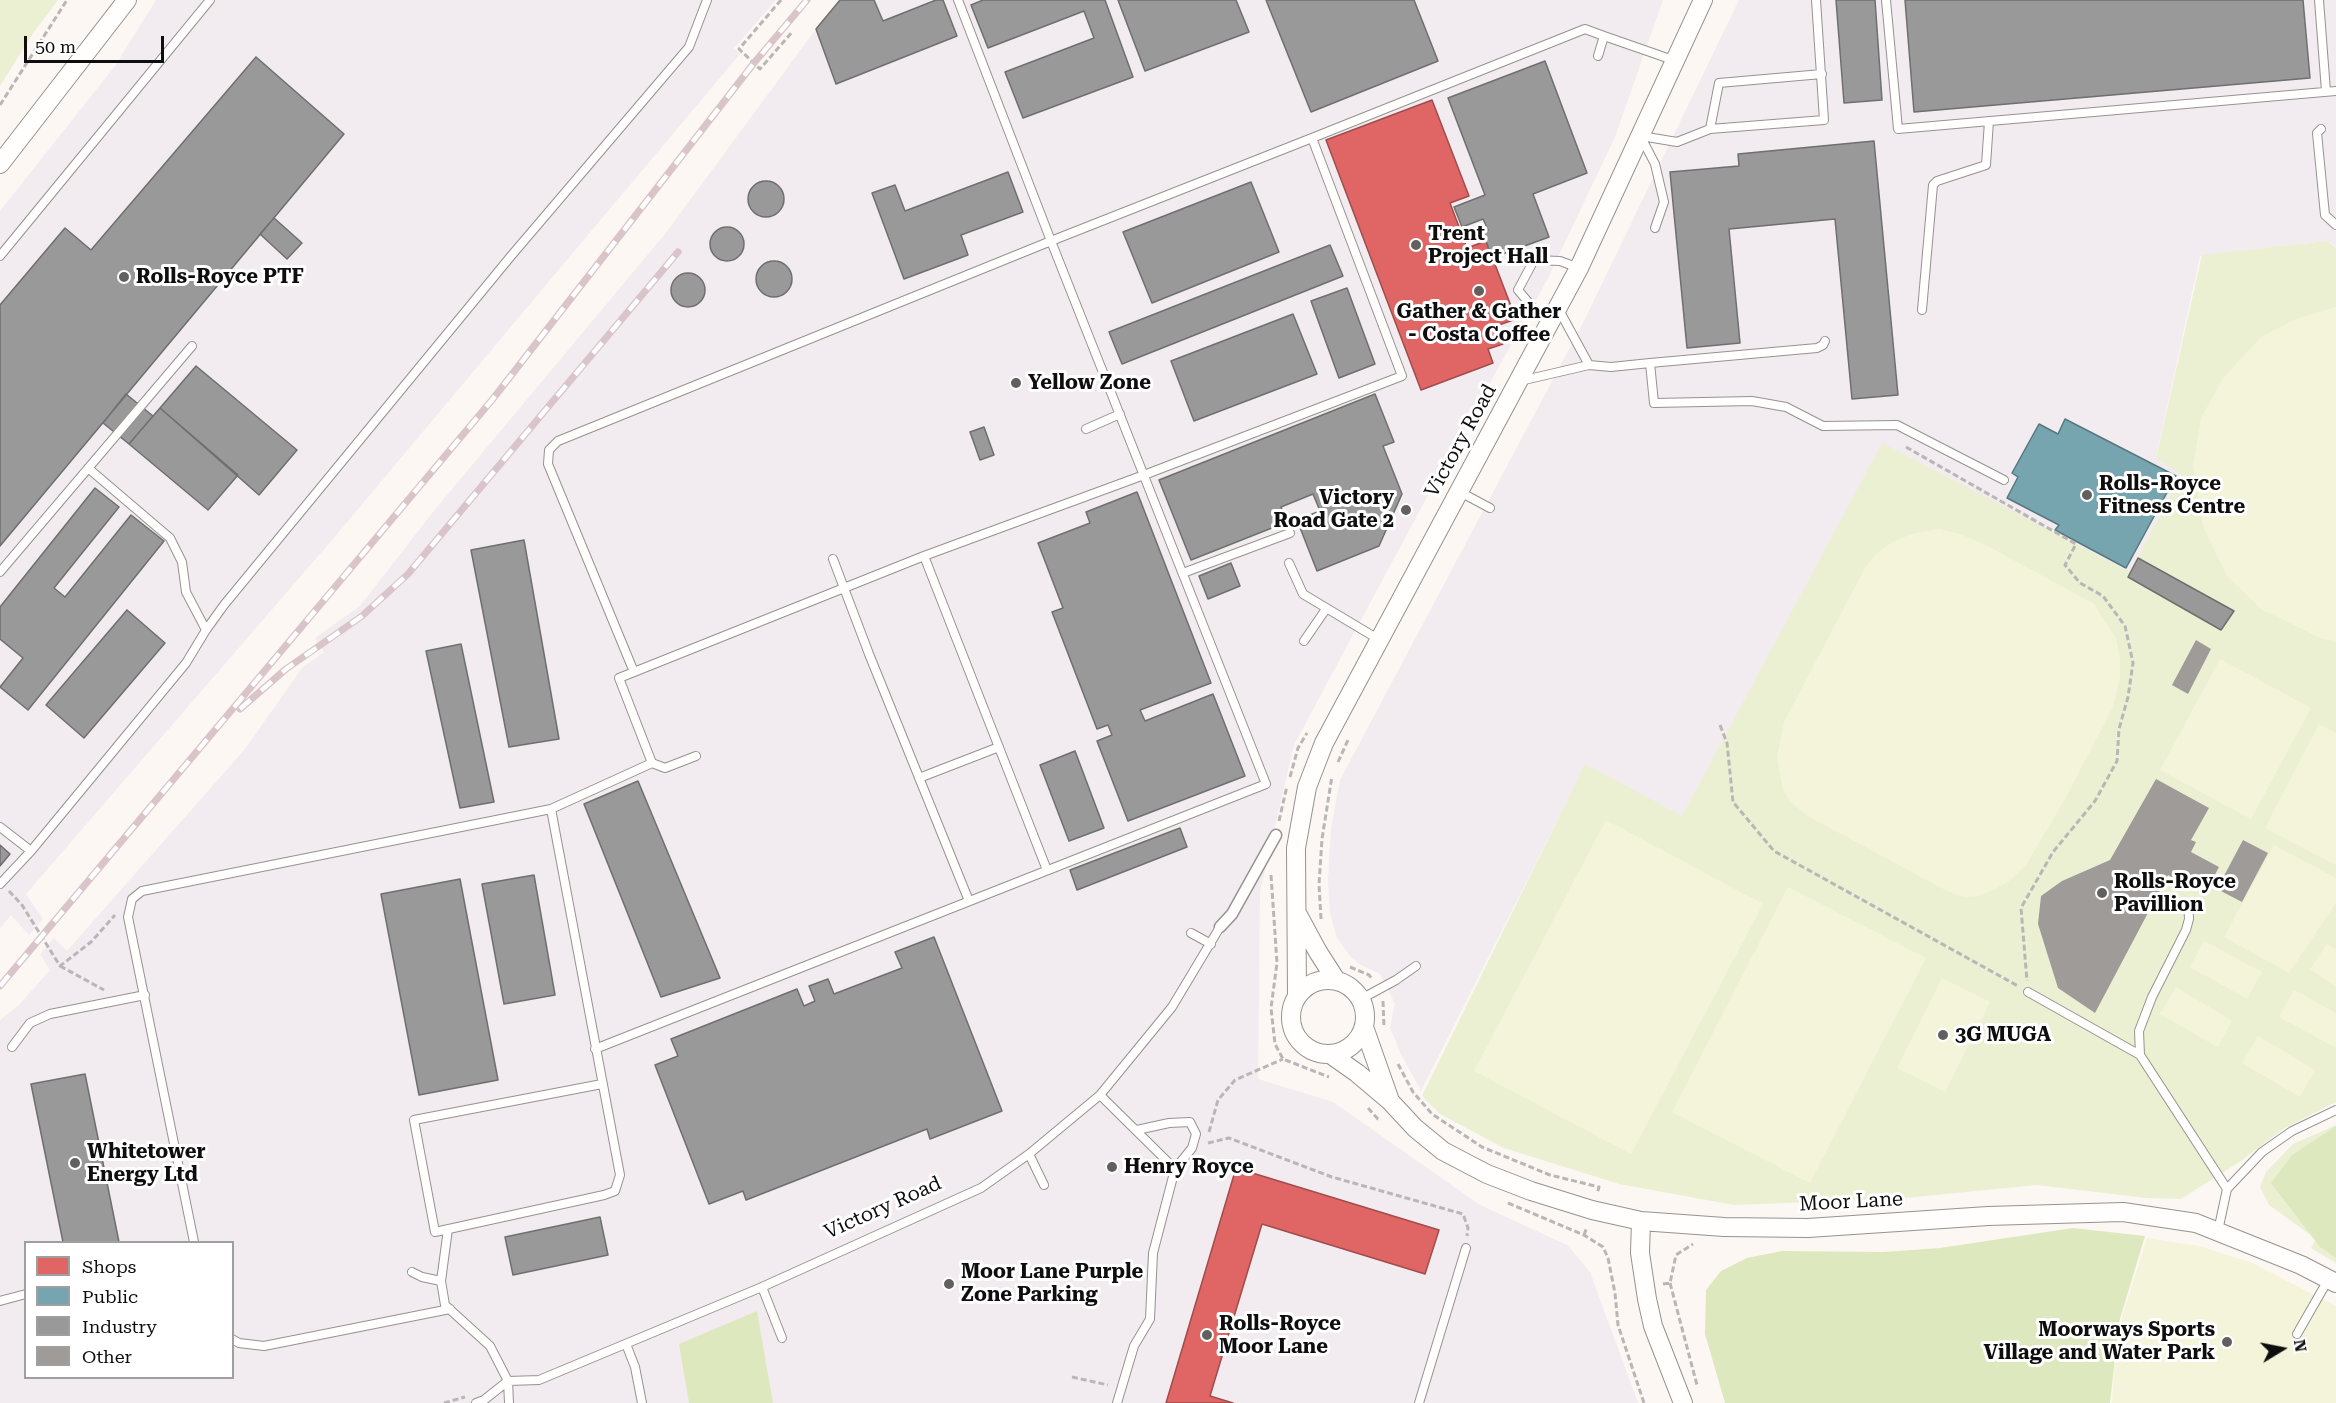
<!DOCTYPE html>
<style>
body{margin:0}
#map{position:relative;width:2336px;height:1403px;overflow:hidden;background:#fcf7f2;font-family:"Roboto Serif",serif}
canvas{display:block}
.legend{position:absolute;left:24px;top:1241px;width:210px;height:138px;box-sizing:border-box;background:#fff;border:2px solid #9f9f9f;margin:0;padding:8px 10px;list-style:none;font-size:18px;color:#0e0e0e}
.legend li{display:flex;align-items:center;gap:12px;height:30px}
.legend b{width:30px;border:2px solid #9f9f9f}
.north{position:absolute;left:2252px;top:1319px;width:60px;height:60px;-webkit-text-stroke:4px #fff;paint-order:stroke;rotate:80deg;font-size:16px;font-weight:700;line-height:24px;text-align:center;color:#0e0e0e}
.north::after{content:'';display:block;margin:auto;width:21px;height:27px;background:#0e0e0e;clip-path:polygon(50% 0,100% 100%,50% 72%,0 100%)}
.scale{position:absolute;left:24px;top:36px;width:140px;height:27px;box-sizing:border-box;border:3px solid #0e0e0e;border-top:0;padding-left:8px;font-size:18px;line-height:21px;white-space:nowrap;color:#0e0e0e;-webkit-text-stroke:4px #fff;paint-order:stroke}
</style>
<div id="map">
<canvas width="2336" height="1403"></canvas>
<ul class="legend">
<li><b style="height:16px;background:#e06666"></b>Shops</li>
<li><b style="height:16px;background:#76a5af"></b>Public</li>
<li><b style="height:16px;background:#999"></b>Industry</li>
<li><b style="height:16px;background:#9f9b98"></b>Other</li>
</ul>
<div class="north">N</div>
<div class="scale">50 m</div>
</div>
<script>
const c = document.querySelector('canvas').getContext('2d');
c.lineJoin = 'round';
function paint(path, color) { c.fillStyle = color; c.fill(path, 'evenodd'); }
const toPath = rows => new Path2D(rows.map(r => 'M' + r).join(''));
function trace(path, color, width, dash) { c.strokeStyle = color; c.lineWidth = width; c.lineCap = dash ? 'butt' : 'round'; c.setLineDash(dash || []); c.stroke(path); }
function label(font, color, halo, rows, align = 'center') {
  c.font = font + ' "Roboto Serif",serif'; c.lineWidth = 6; c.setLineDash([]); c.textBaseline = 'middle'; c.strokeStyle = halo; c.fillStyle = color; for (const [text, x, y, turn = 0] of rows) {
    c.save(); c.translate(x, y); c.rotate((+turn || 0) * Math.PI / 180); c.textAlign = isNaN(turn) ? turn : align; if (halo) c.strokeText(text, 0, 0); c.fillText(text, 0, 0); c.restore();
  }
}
paint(toPath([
 [156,0,776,0,734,48,740,54,524,311,338,533,26,894,43,919,29,935,11,915,0,928,0,211,115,66],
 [840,0,1663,0,1615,137,1547,280,1436,480,1294,745,1260,891,1258,1079,1333,1102,1480,1205,1567,1245,1590,1272,1638,1403,0,1403,0,1020,19,1005,50,970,40,954,54,938,67,951,245,749,302,668,324,652,315,638,360,606,433,512,665,234,816,29],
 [26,1242,232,1242,232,1378,26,1378],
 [1739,0,2336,0,2336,247,2327,241,2200,256,2156,457,2183,474,2130,573,1882,444,1682,817,1585,765,1421,1091,1400,1052,1390,1027,1395,1004,1380,974,1361,965,1351,957,1337,938,1330,913,1328,880,1331,828,1340,780,1584,321]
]), '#f2ebef');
paint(toPath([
 [0,0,58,0,34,32,0,86],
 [2327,241,2336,248,2336,1102,2283,1129,2241,1161,2181,1199,2146,1198,2037,1185,1895,1199,1734,1205,1619,1184,1504,1148,1440,1114,1422,1096,1585,764,1682,816,1882,443,2130,572,2182,475,2156,458,2202,255],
 [2336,1125,2336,1263,2311,1248,2316,1239,2269,1205,2260,1187,2266,1172,2293,1144]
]), '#ecf0d2');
paint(toPath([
 [2336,1126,2336,1258,2320,1247,2271,1183,2292,1155],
 [2073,1228,2145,1236,2119,1322,2110,1403,1725,1403,1705,1334,1706,1290,1721,1271,1747,1258,1782,1251,1884,1252,1940,1248],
 [757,1311,773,1403,689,1403,679,1344]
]), '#dee8bf');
paint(toPath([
 [2336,307,2336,641,2320,638,2261,609,2227,576,2203,526,2193,466,2201,418,2224,377,2261,337,2296,319],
 [1939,529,1960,534,1986,545,2094,604,2116,638,2120,659,2120,678,2113,707,2065,799,2026,865,2008,882,1995,889,1978,896,1964,897,1949,892,1806,815,1792,803,1783,790,1777,757,1784,722,1866,566,1877,553,1892,542,1912,534],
 [2220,659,2311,708,2251,819,2160,770],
 [2319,724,2336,733,2336,865,2265,828],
 [1606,820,1763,904,1631,1154,1474,1071],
 [2274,845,2336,878,2336,903,2289,973,2224,937],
 [1788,887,1926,958,1810,1183,1672,1112],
 [2204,941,2262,972,2247,999,2190,967],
 [2327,944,2336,950,2336,987,2310,969],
 [1942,978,1990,1002,1945,1092,1897,1068],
 [2176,987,2232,1021,2218,1047,2160,1014],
 [2294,990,2336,1013,2336,1048,2279,1017],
 [2258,1036,2315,1070,2300,1097,2242,1063],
 [2147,1238,2199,1246,2250,1262,2336,1306,2336,1403,2112,1403,2114,1368,2122,1317]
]), '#f4f4db');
const shops = toPath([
 [1432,100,1469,196,1450,203,1467,248,1486,241,1516,319,1496,326,1503,344,1488,349,1493,363,1421,390,1326,140,1432,100],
 [1236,1168,1439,1230,1425,1274,1262,1224,1210,1396,1233,1403,1166,1403,1236,1168]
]);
paint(shops, '#e06666');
trace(shops, '#a14c4c', 1.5);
const public = toPath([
 [2065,419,2176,476,2126,568,2055,530,2059,525,2007,498,2018,477,2012,473,2039,424,2058,434,2065,419]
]);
paint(public, '#76a5af');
trace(public, '#57787f', 1.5);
const industry = toPath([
 [840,0,874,0,883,21,936,0,943,0,957,36,836,84,816,29,840,0],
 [983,0,1105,0,1133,77,1023,118,1005,72,1094,38,1084,11,988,48,971,5,983,0],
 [1118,0,1236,0,1249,32,1145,71,1118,0],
 [1266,0,1414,0,1438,61,1311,112,1266,0],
 [1836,0,1875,0,1882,100,1844,103,1836,0],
 [1905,0,2303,0,2310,78,1914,112,1905,0],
 [256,57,344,134,0,546,0,305,65,228,91,250,256,57],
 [1545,61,1587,173,1533,194,1549,237,1492,258,1483,232,1488,230,1483,219,1462,227,1454,207,1485,195,1448,98,1545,61],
 [1874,141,1898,395,1852,399,1835,219,1729,229,1740,343,1687,348,1670,172,1739,166,1738,154,1874,141],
 [1008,172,1023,212,961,235,968,255,904,279,872,193,895,185,905,211,1008,172],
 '748 199a18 18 0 1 1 36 0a18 18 0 1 1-36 0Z',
 [1251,182,1279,252,1152,303,1123,232,1251,182],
 [274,218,302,243,287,259,260,234,274,218],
 '710 244a17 17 0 1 1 34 0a17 17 0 1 1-34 0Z',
 [1330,245,1343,276,1122,364,1109,332,1330,245],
 '756 279a18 18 0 1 1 36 0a18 18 0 1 1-36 0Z',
 '671 290a17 17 0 1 1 34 0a17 17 0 1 1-34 0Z',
 [1347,288,1375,364,1339,378,1311,301,1347,288],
 [1293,314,1317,374,1194,421,1171,361,1293,314],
 [196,366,297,450,259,495,160,408,196,366],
 [126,394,153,416,129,444,103,423,126,394],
 [1375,394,1394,442,1383,446,1402,494,1379,546,1317,571,1297,520,1320,511,1313,494,1281,507,1287,522,1191,560,1159,480,1375,394],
 [160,408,238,475,208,510,129,444,160,408],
 [984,427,994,455,980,460,970,432,984,427],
 [95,488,119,507,54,588,65,597,131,515,164,541,28,710,0,687,23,658,0,639,0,607,95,488],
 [1137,492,1211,683,1140,710,1145,721,1213,694,1245,776,1128,821,1097,741,1112,735,1108,725,1097,729,1052,612,1063,608,1038,543,1090,523,1086,512,1137,492],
 [524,540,559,739,509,747,471,550,524,540],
 [2138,558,2234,611,2221,630,2128,577,2138,558],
 [1231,563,1240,586,1208,599,1199,576,1231,563],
 [127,610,165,643,84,738,46,705,127,610],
 [461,644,494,802,460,808,426,651,461,644],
 [1075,751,1104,828,1069,841,1040,765,1075,751],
 [638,781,720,978,661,997,584,804,638,781],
 [1180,828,1187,847,1077,890,1070,870,1180,828],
 [0,845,10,854,0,866,0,845],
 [534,875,555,995,504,1004,482,884,534,875],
 [460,879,498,1080,419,1095,381,894,460,879],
 [934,937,1002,1111,930,1139,927,1129,746,1200,743,1191,709,1204,655,1065,678,1056,671,1039,797,989,804,1006,815,1001,809,986,828,979,834,994,902,968,895,952,934,937],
 [85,1074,119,1242,63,1242,31,1084,85,1074],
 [600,1217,608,1255,513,1275,505,1237,600,1217]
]);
paint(industry, '#999');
trace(industry, '#6f6f6f', 1.5);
paint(toPath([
 [2196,640,2211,649,2188,694,2172,685],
 [2156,779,2209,808,2191,840,2196,842,2191,852,2219,867,2207,890,2178,874,2175,879,2168,875,2095,1013,2058,988,2038,924,2041,896,2062,881,2110,860],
 [2243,840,2268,853,2242,902,2217,889]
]), '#9f9b98');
const service = toPath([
 [1886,0,1898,129,2336,91],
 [2319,0,2326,91],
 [1598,56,1604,36,1673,60],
 [1710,129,1719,83,1822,74],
 [2321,129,2317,133,2325,215,2336,225],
 [1641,136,1677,142,1710,129,1824,120,1816,0],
 [1312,138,1402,376,1144,475,924,556,634,672,548,464,549,450,558,441,1051,241,1312,138,1585,29,1604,36],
 [1642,139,1655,164,1664,202,1655,228],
 [0,256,210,0],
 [1559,310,1589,365,1611,367,1650,363,1654,403,1752,401,1786,407,1823,426,1897,425,2004,480],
 [1922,310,1933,185,1937,181,1986,165,1989,121],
 [1550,322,1535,310,1518,290,1534,260,1560,261,1579,268],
 [1650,363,1817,348,1823,345,1825,341],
 [1520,381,1589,365],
 [1086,429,1120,414],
 [88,468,170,538,182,562,186,592,206,630],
 [1460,492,1490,508],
 [924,556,1047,870],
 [833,559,869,654,969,901],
 [1289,563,1303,594,1378,639],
 [0,572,192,346],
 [1183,573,1290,533],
 [1304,641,1326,609],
 [652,763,665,768,696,756],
 [919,778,999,747],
 [551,809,652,763,619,678,634,672],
 [0,827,31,851],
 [0,884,31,851,186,663,206,630,224,605,511,256,689,47,707,0],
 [1191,933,1211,944],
 [2028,992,2140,1055,2227,1189,2218,1231],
 [1361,999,1396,980,1416,966],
 [12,1047,30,1023,50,1014,145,995],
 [595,1049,1266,784,1051,241,958,0],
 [2140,1055,2139,1031,2152,997,2186,930,2189,919,2188,903],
 [1100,1095,1175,1169],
 [1029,1154,1044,1185],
 [2227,1189,2262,1152,2292,1131,2336,1110],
 [194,1242,128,917,132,899,142,891,551,809,620,1175,615,1191,604,1195,435,1232,414,1120,602,1084],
 [412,1272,422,1277,441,1281,445,1305,490,1346,508,1381,509,1403],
 [441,1281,448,1229],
 [762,1287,782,1338],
 [0,1301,26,1294],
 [2297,1334,2328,1280],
 [232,1339,239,1343,264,1346,450,1309],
 [626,1344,635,1367,642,1403],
 [476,1403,484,1400,508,1381,539,1380,762,1287,981,1188,1029,1154,1100,1095,1172,1007,1220,927],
 [1117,1403,1134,1346,1150,1319,1153,1253,1175,1169,1192,1148,1196,1134,1190,1122,1169,1123,1137,1130],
 [1419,1403,1466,1248]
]);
const pedestrian = toPath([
 [1220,927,1232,914,1276,835]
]);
const tertiary = toPath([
 [0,164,127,0],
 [1298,915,1318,952,1336,980],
 '1291 1017a37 37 0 1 1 74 0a37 37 0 1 1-74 0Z',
 [1297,996,1296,848,1307,787,1324,743,1579,268,1703,0],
 [1364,1027,1389,1098],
 [1330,1054,1357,1073,1389,1100,1415,1128,1443,1151,1487,1174,1531,1191,1592,1210,1641,1221,1724,1227,1808,1228,1988,1216,2123,1212,2196,1223,2301,1265,2336,1283],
 [1641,1221,1640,1253,1647,1299,1653,1326,1683,1403]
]);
trace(service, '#959391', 10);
trace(pedestrian, '#959391', 13);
trace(tertiary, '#959391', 20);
trace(toPath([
 [781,0,739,49,760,69,793,31],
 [0,105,67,0],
 [1906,447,2076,544,2065,565,2080,583,2103,596,2125,626,2133,663,2128,697,2119,729,2117,761,2095,801,2053,852,2021,908,2027,981],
 [1720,725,1727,743,1733,802,1774,851,2018,986],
 [1338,762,1348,740],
 [1290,777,1298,748,1307,733],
 [1279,821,1287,786],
 [1271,875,1277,963,1271,1008,1275,1044,1283,1059,1329,1077],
 [9,891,22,905,60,966,91,942,115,915],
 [1321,919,1319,884,1322,839,1332,776],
 [60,966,104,990],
 [1350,967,1369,975,1372,979],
 [1383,1001,1384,1027],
 [1398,1064,1413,1092,1432,1114,1482,1147,1550,1175,1599,1187,1597,1194],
 [1368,1108,1378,1119,1381,1119],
 [1209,1132,1218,1100,1235,1080,1283,1059],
 [1208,1143,1229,1138,1332,1177,1463,1214,1468,1228,1467,1236],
 [1508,1203,1584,1235,1603,1247,1608,1258,1615,1293,1618,1325,1644,1403],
 [1584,1235,1587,1227],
 [1670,1283,1697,1385],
 [1663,1284,1670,1283,1676,1255,1693,1244],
 [1072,1377,1108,1385],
 [444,1403,465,1397]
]), '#b8b7b6', 3, [6, 3]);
trace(service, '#fffefd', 8);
trace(pedestrian, '#fffefd', 10);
trace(tertiary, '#fffefd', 18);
const rail = toPath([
 [240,709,286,669,362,616,408,574,678,252],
 [0,986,492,400,754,63,807,0]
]);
trace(rail, '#d8c4c9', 7);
trace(rail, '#fff', 4.5, [14]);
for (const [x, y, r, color] of [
 [1416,245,6,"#61605e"],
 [124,277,6,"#61605e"],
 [1479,291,6,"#61605e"],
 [1016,383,6,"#61605e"],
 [2087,495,6,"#61605e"],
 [1406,510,6,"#61605e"],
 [2102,893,6,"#61605e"],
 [1943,1035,6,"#61605e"],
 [75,1163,6,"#61605e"],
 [1112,1167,6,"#61605e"],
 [949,1284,6,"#61605e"],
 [1207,1335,6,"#61605e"],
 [2227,1342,6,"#61605e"]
]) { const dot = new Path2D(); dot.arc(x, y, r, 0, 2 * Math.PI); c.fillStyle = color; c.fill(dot); trace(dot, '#fff', 2); }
label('bold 20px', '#0e0e0e', '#fff', [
 ["Trent",1428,234],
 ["Project Hall",1428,257],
 ["Rolls-Royce PTF",136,277],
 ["Gather & Gather",1479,312,"center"],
 ["- Costa Coffee",1479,335,"center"],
 ["Yellow Zone",1028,383],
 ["Rolls-Royce",2099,484],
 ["Fitness Centre",2099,507],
 ["Victory",1394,498,"right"],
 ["Road Gate 2",1394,521,"right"],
 ["Rolls-Royce",2114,882],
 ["Pavillion",2114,905],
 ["3G MUGA",1955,1035],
 ["Whitetower",87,1152],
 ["Energy Ltd",87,1175],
 ["Henry Royce",1124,1167],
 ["Moor Lane Purple",961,1272],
 ["Zone Parking",961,1295],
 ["Rolls-Royce",1219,1324],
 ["Moor Lane",1219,1347],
 ["Moorways Sports",2215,1330,"right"],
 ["Village and Water Park",2215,1353,"right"]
], 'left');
label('20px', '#0e0e0e', '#fff', [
 ["Victory Road",1461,441,-61],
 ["Moor Lane",1851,1202,-3],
 ["Victory Road",883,1208,-24]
]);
</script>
